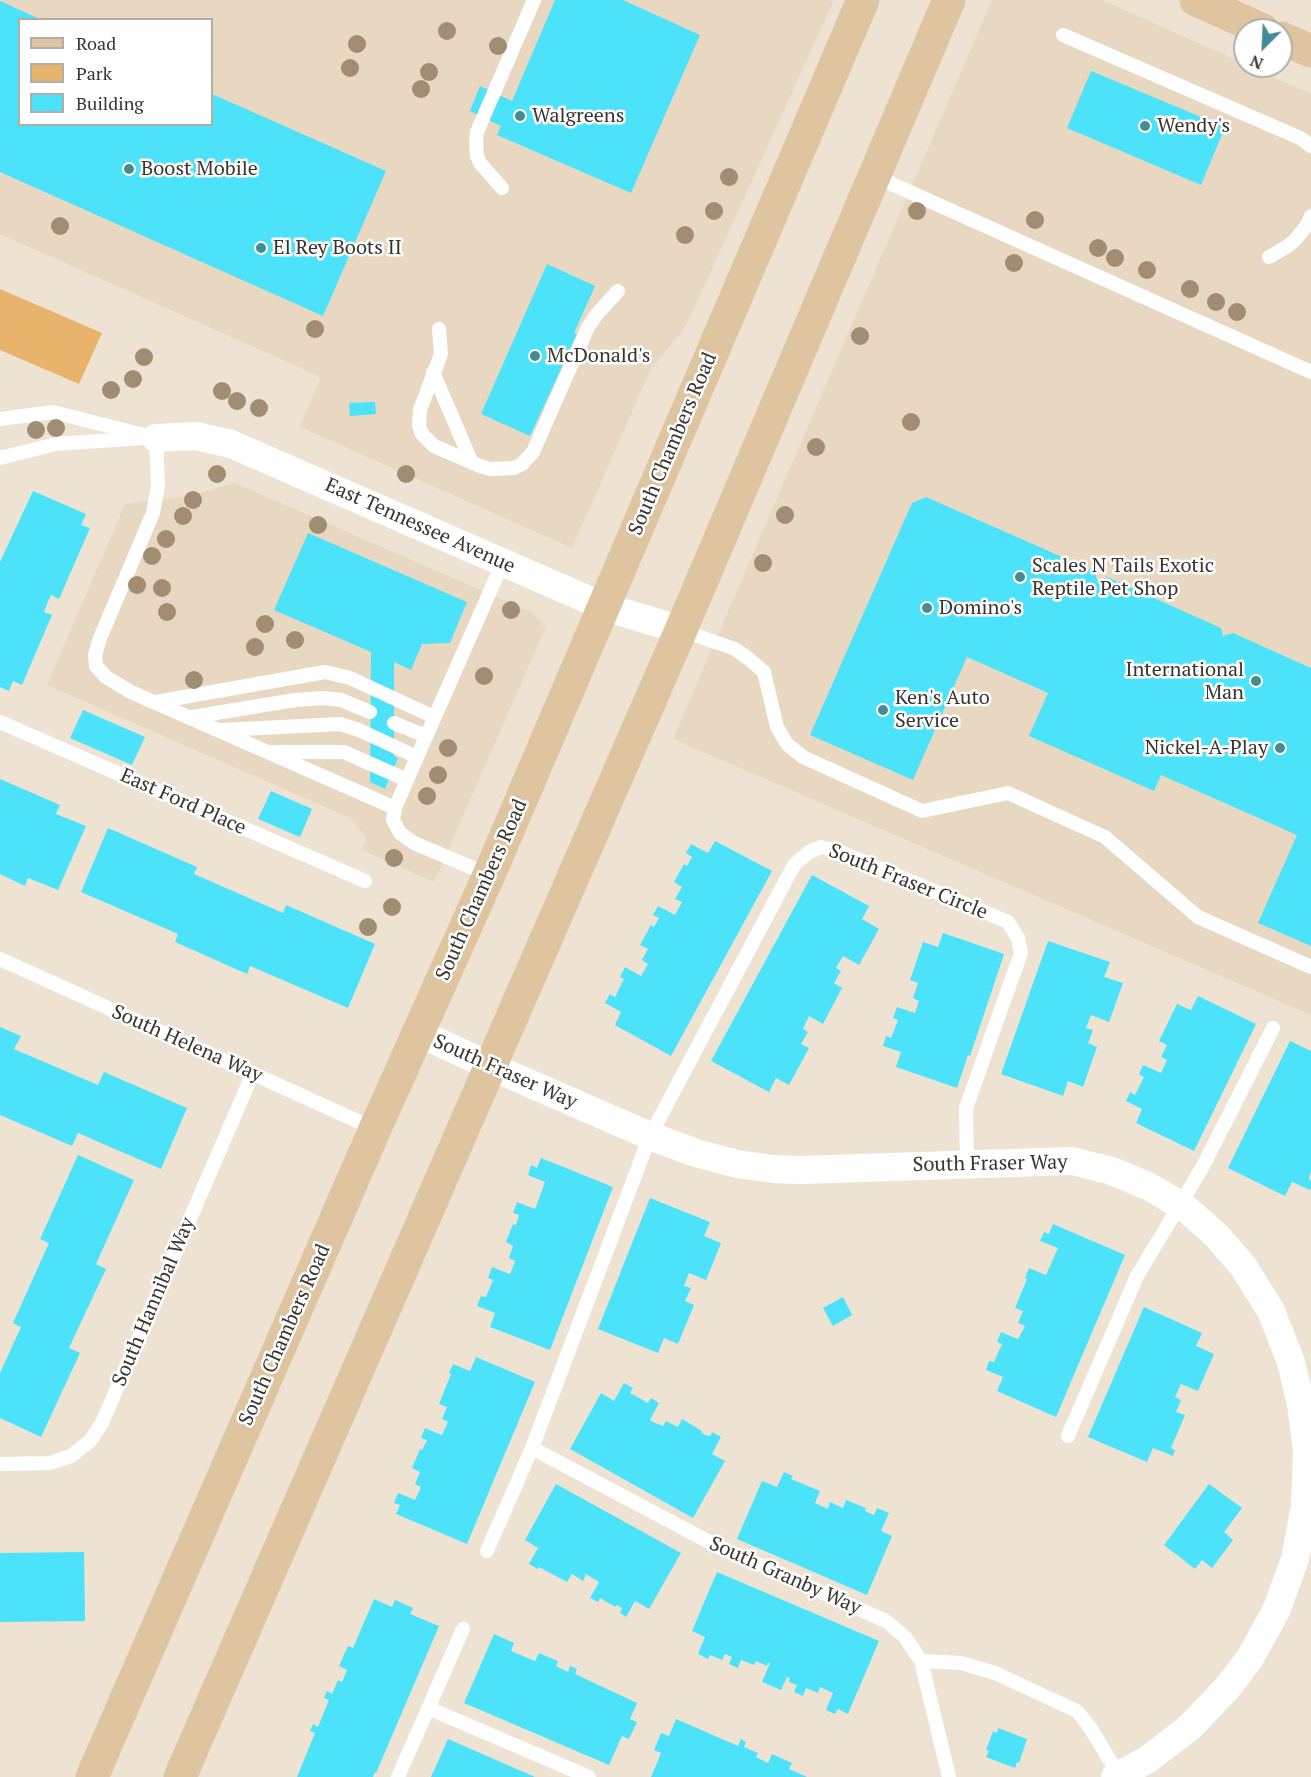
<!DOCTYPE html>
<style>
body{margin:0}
#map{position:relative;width:1311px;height:1777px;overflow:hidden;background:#eee3d3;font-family:"PT Serif",serif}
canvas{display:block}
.legend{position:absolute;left:18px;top:18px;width:195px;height:108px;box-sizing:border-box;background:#fff;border:2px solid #afaeab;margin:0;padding:8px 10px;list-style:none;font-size:18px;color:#38342e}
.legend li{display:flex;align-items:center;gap:12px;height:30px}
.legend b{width:30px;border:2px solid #afaeab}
.north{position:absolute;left:1233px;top:18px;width:60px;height:60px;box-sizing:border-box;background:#fff;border:2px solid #afaeab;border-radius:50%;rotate:204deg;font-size:16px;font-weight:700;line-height:24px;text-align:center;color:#38342e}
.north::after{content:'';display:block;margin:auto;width:21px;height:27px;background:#458a96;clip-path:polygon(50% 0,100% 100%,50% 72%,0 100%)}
</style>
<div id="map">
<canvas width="1311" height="1777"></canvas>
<ul class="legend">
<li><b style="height:8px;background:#dfc4a0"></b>Road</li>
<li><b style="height:16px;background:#e8b46b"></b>Park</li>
<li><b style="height:16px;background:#4ce3fa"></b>Building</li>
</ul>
<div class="north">N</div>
</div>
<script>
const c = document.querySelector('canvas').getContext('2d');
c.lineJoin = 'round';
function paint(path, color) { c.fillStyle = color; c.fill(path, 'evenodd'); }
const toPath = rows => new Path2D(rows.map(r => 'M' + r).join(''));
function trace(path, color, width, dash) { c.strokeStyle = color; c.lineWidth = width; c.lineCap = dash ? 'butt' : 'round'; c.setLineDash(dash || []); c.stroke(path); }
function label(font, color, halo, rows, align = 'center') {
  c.font = font + ' "PT Serif",serif'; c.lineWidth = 5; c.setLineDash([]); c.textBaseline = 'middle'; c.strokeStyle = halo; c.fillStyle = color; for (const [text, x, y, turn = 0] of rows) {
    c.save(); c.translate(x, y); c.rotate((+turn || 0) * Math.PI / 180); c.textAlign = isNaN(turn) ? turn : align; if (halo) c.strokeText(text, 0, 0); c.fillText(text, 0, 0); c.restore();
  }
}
paint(toPath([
 [0,0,834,0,686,326,651,369,572,548,300,427,321,377,0,234],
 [20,20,212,20,212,124,20,124],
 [992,0,1102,0,1245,64,1245,66,1249,66,1311,94,1311,1015,673,739],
 [235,483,531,612,539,620,545,629,434,882,362,850,367,838,350,818,47,685,125,504,189,496]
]), '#e8d8c2');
paint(toPath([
 [0,289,102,333,79,384,0,350]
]), '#e8b46b');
paint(toPath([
 [555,0,623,0,700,35,631,193,497,135,501,126,470,111,480,86,512,101],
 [0,1,42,20,20,20,20,124,212,124,212,94,386,171,323,316,0,172],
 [1091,71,1225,127,1201,185,1067,128],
 [547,264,595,286,574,333,577,334,530,436,481,414],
 [375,402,376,414,350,416,349,403],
 [33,491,86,514,81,525,90,528,59,599,51,595,47,604,44,612,52,615,22,685,13,681,9,691,0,687,0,562],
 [926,497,1094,571,1098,582,1107,577,1221,628,1223,636,1233,633,1311,668,1311,946,1258,923,1297,835,1161,775,1154,791,1029,736,1048,693,967,657,913,780,810,735,912,503],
 [308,533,467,602,450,643,422,644,411,670,394,662,394,756,398,758,385,789,370,782,371,652,274,610],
 [83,710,145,737,132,765,70,738],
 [0,779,60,805,56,814,86,826,58,890,28,878,25,886,0,874],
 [271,791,312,809,300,837,258,819],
 [108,828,197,867,194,874,283,913,286,905,375,944,348,1008,250,966,247,974,175,942,178,934,81,892],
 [715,841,772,871,671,1056,615,1025,621,1012,605,1003,610,994,615,997,624,979,620,977,625,967,641,976,648,964,642,960,648,949,640,945,651,925,654,927,659,918,653,915,658,906,675,915,682,902,675,899,682,887,674,882,684,864,687,866,692,857,686,853,691,844,708,853],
 [812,875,869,906,862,919,879,929,859,965,843,956,836,968,841,971,834,983,842,988,823,1024,809,1016,803,1029,808,1032,801,1044,809,1048,789,1085,776,1078,769,1092,711,1061],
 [943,933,1004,954,970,1056,968,1055,957,1088,896,1067,901,1052,883,1046,886,1036,891,1038,898,1020,893,1018,897,1007,915,1013,919,1001,913,998,918,983,910,980,923,942,938,947],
 [1048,941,1110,962,1104,977,1123,983,1109,1022,1091,1015,1086,1028,1093,1030,1088,1043,1097,1047,1083,1087,1068,1081,1063,1096,1001,1074],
 [1198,996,1256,1024,1194,1151,1136,1123,1142,1109,1126,1101,1130,1092,1135,1095,1144,1077,1139,1074,1143,1065,1161,1073,1167,1060,1161,1057,1167,1045,1159,1041,1177,1004,1191,1010],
 [0,1027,21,1036,14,1049,98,1085,104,1072,187,1108,161,1169,78,1133,72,1146,0,1115],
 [1290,1041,1311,1051,1311,1171,1309,1179,1311,1181,1311,1188,1310,1190,1292,1182,1285,1196,1228,1168],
 [78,1155,134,1180,96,1264,106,1269,69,1348,80,1353,41,1437,0,1418,0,1373,21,1327,13,1323,49,1243,40,1239],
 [541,1158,613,1187,550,1350,490,1327,495,1313,477,1306,481,1296,486,1297,493,1280,488,1278,492,1267,510,1274,515,1261,509,1258,513,1246,506,1242,513,1224,516,1225,519,1215,513,1213,517,1202,535,1209,545,1182,528,1175,531,1165,537,1168],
 [650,1198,710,1222,704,1236,721,1243,706,1280,689,1273,684,1286,691,1288,685,1301,694,1305,678,1344,664,1338,658,1353,598,1329],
 [1053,1224,1125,1255,1056,1417,997,1391,1003,1377,986,1370,989,1361,994,1362,1002,1344,997,1342,1001,1332,1018,1339,1023,1330,1025,1326,1018,1323,1023,1311,1015,1308,1027,1279,1025,1278,1029,1268,1046,1275,1058,1248,1040,1241,1044,1232,1049,1234],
 [843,1297,852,1315,833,1326,823,1308],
 [1144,1307,1202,1333,1196,1346,1214,1354,1198,1391,1181,1384,1175,1397,1181,1400,1176,1412,1185,1415,1171,1448,1175,1450,1173,1456,1153,1448,1147,1462,1088,1437],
 [476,1357,535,1382,467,1544,396,1514,400,1505,394,1503,398,1493,415,1500,421,1487,415,1484,420,1472,412,1468,420,1449,422,1450,427,1440,421,1438,425,1428,442,1435,448,1422,442,1419,447,1407,439,1404,451,1374,449,1373,453,1364,470,1371],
 [624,1383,633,1388,630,1393,648,1403,651,1398,659,1403,650,1420,653,1422,663,1426,666,1421,678,1427,682,1419,702,1431,701,1432,705,1435,710,1436,712,1432,721,1437,712,1454,725,1461,693,1518,570,1449,601,1393,614,1401],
 [784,1472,793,1476,791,1479,820,1491,815,1503,828,1509,830,1502,843,1508,846,1500,866,1508,865,1511,874,1515,877,1508,889,1513,881,1531,892,1536,867,1595,737,1539,762,1481,777,1487],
 [556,1484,681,1553,649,1609,635,1601,626,1617,620,1613,622,1608,617,1605,616,1607,600,1598,598,1602,590,1598,599,1582,586,1574,583,1581,572,1574,567,1582,539,1567,538,1569,529,1564,538,1548,525,1540],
 [1209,1484,1242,1508,1224,1532,1233,1540,1212,1568,1202,1560,1195,1569,1164,1545],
 [84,1552,85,1621,0,1622,0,1553],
 [717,1572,879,1641,848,1714,838,1709,835,1714,826,1710,833,1693,820,1687,818,1693,806,1688,803,1696,794,1692,797,1685,789,1682,790,1678,787,1677,781,1690,762,1682,770,1663,768,1663,767,1666,756,1661,754,1665,741,1660,738,1668,729,1664,732,1657,725,1654,722,1660,710,1655,708,1659,698,1654,705,1637,692,1631],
 [374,1599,392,1607,395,1600,413,1608,410,1614,439,1626,376,1773,375,1772,373,1777,297,1777,315,1733,310,1731,313,1724,318,1727,329,1700,324,1698,327,1691,332,1694,338,1680,342,1682,347,1670,339,1666,348,1646,353,1648],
 [494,1634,514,1643,511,1651,535,1661,539,1653,558,1661,556,1666,568,1672,570,1666,577,1669,575,1674,637,1703,630,1719,637,1722,629,1739,622,1736,609,1765,464,1703],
 [676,1719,738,1746,741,1739,746,1742,744,1747,758,1753,756,1757,768,1763,772,1754,792,1763,789,1769,807,1777,651,1777,661,1753,654,1750,661,1733,669,1736],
 [998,1728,1027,1739,1019,1763,1017,1762,1015,1768,986,1757,989,1751,986,1750,993,1731,997,1733],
 [448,1739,535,1777,431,1777]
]), '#4ce3fa');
trace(toPath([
 [1063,35,1300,138,1311,146],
 [874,176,1311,372],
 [502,188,480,163,477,156,476,141,477,132,534,0],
 [1269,257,1288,246,1296,239,1307,225,1311,216],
 [439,329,441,354,420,410,419,426,422,434,434,446,480,466,490,469,514,468,522,464,533,452,588,327,597,314,618,291],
 [433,372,472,463],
 [0,419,53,412,156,438],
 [156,438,158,486,153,513,100,638,95,655,96,666,106,677,131,692,395,808],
 [0,458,56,444,143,438],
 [681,630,735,649,749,659,764,672,777,727,787,744,803,757,922,811,1008,793,1105,837,1198,917,1311,967],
 [156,702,325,672,350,678,434,717],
 [192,717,295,700,324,698,341,700,370,712],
 [0,722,365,881],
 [394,723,426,736],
 [222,730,340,724,359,730,417,757],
 [274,752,344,752,407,780],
 [489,875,414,843,400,833,393,820,395,808,407,780,503,562],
 [0,959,375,1129],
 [1068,1436,1137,1276,1202,1168,1273,1028],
 [532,1448,715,1545,886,1621,905,1637,921,1661,949,1777],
 [0,1464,50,1463,71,1456,90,1441,102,1423,253,1073],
 [487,1551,532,1448,650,1136,794,865,809,852,821,847,838,851,1008,922,1018,938,1021,953,966,1108,967,1163],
 [921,1661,961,1663,995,1673,1077,1711,1089,1726,1119,1775],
 [428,1708,589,1777],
 [398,1777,463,1629]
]), '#fff', 14);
trace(toPath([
 [156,438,196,436,231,444,605,607,681,630],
 [419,1033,492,1067,650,1136,696,1153,737,1164,773,1169,801,1170,1072,1161,1112,1171,1150,1187,1185,1208,1216,1235,1243,1266,1271,1311,1291,1362,1301,1404,1307,1451,1305,1506,1295,1559,1276,1611,1250,1658,1228,1687,1190,1727,1147,1760,1115,1777]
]), '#fff', 28);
trace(toPath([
 [1196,0,1263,30],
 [1281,38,1311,51],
 [92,1777,375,1129,489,875,863,0],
 [180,1777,681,630,949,0]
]), '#dfc4a0', 33);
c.fillStyle = '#a08d72';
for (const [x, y] of [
 [447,31],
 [357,44],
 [498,46],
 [350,68],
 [429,72],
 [421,89],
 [729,177],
 [714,211],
 [917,211],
 [1035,220],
 [60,226],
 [685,235],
 [1098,248],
 [1115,258],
 [1014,263],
 [1147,270],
 [1190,289],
 [1216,302],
 [1237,312],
 [315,329],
 [860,336],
 [144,357],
 [133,379],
 [111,390],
 [222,391],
 [237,401],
 [259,408],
 [911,422],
 [56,428],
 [36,430],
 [816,447],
 [217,474],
 [406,474],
 [193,500],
 [785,515],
 [183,516],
 [318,525],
 [166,539],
 [152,556],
 [763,563],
 [137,585],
 [162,588],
 [511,610],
 [167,612],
 [265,624],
 [295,640],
 [255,647],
 [484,676],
 [194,680],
 [448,748],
 [438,775],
 [427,796],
 [394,858],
 [392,907],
 [368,927]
]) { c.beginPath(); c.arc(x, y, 9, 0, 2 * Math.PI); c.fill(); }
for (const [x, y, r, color] of [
 [520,116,6,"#458a96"],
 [1145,126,6,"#458a96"],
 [129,169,6,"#458a96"],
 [261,248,6,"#458a96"],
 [535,356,6,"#458a96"],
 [1020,577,6,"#458a96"],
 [927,608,6,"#458a96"],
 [1256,681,6,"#458a96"],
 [883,710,6,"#458a96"],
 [1280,748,6,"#458a96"]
]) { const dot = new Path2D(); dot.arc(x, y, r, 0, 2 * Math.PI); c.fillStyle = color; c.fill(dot); trace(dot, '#fff', 2); }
label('20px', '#38342e', '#fff', [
 ["Walgreens",532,116],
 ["Wendy's",1157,126],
 ["Boost Mobile",141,169],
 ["El Rey Boots II",273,248],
 ["McDonald's",547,356],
 ["Scales N Tails Exotic",1032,566],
 ["Reptile Pet Shop",1032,589],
 ["Domino's",939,608],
 ["International",1244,670,"right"],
 ["Man",1244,693,"right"],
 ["Ken's Auto",895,698],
 ["Service",895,721],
 ["Nickel-A-Play",1268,748,"right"]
], 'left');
label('20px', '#38342e', '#fff', [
 ["South Chambers Road",673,444,-67],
 ["East Tennessee Avenue",420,526,24],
 ["East Ford Place",183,802,24],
 ["South Fraser Circle",908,882,22],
 ["South Chambers Road",482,890,-66],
 ["South Helena Way",187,1044,24],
 ["South Fraser Way",505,1072,24],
 ["South Fraser Way",990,1164,-1],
 ["South Hannibal Way",154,1302,-67],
 ["South Chambers Road",285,1335,-66],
 ["South Granby Way",785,1576,24]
]);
</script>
